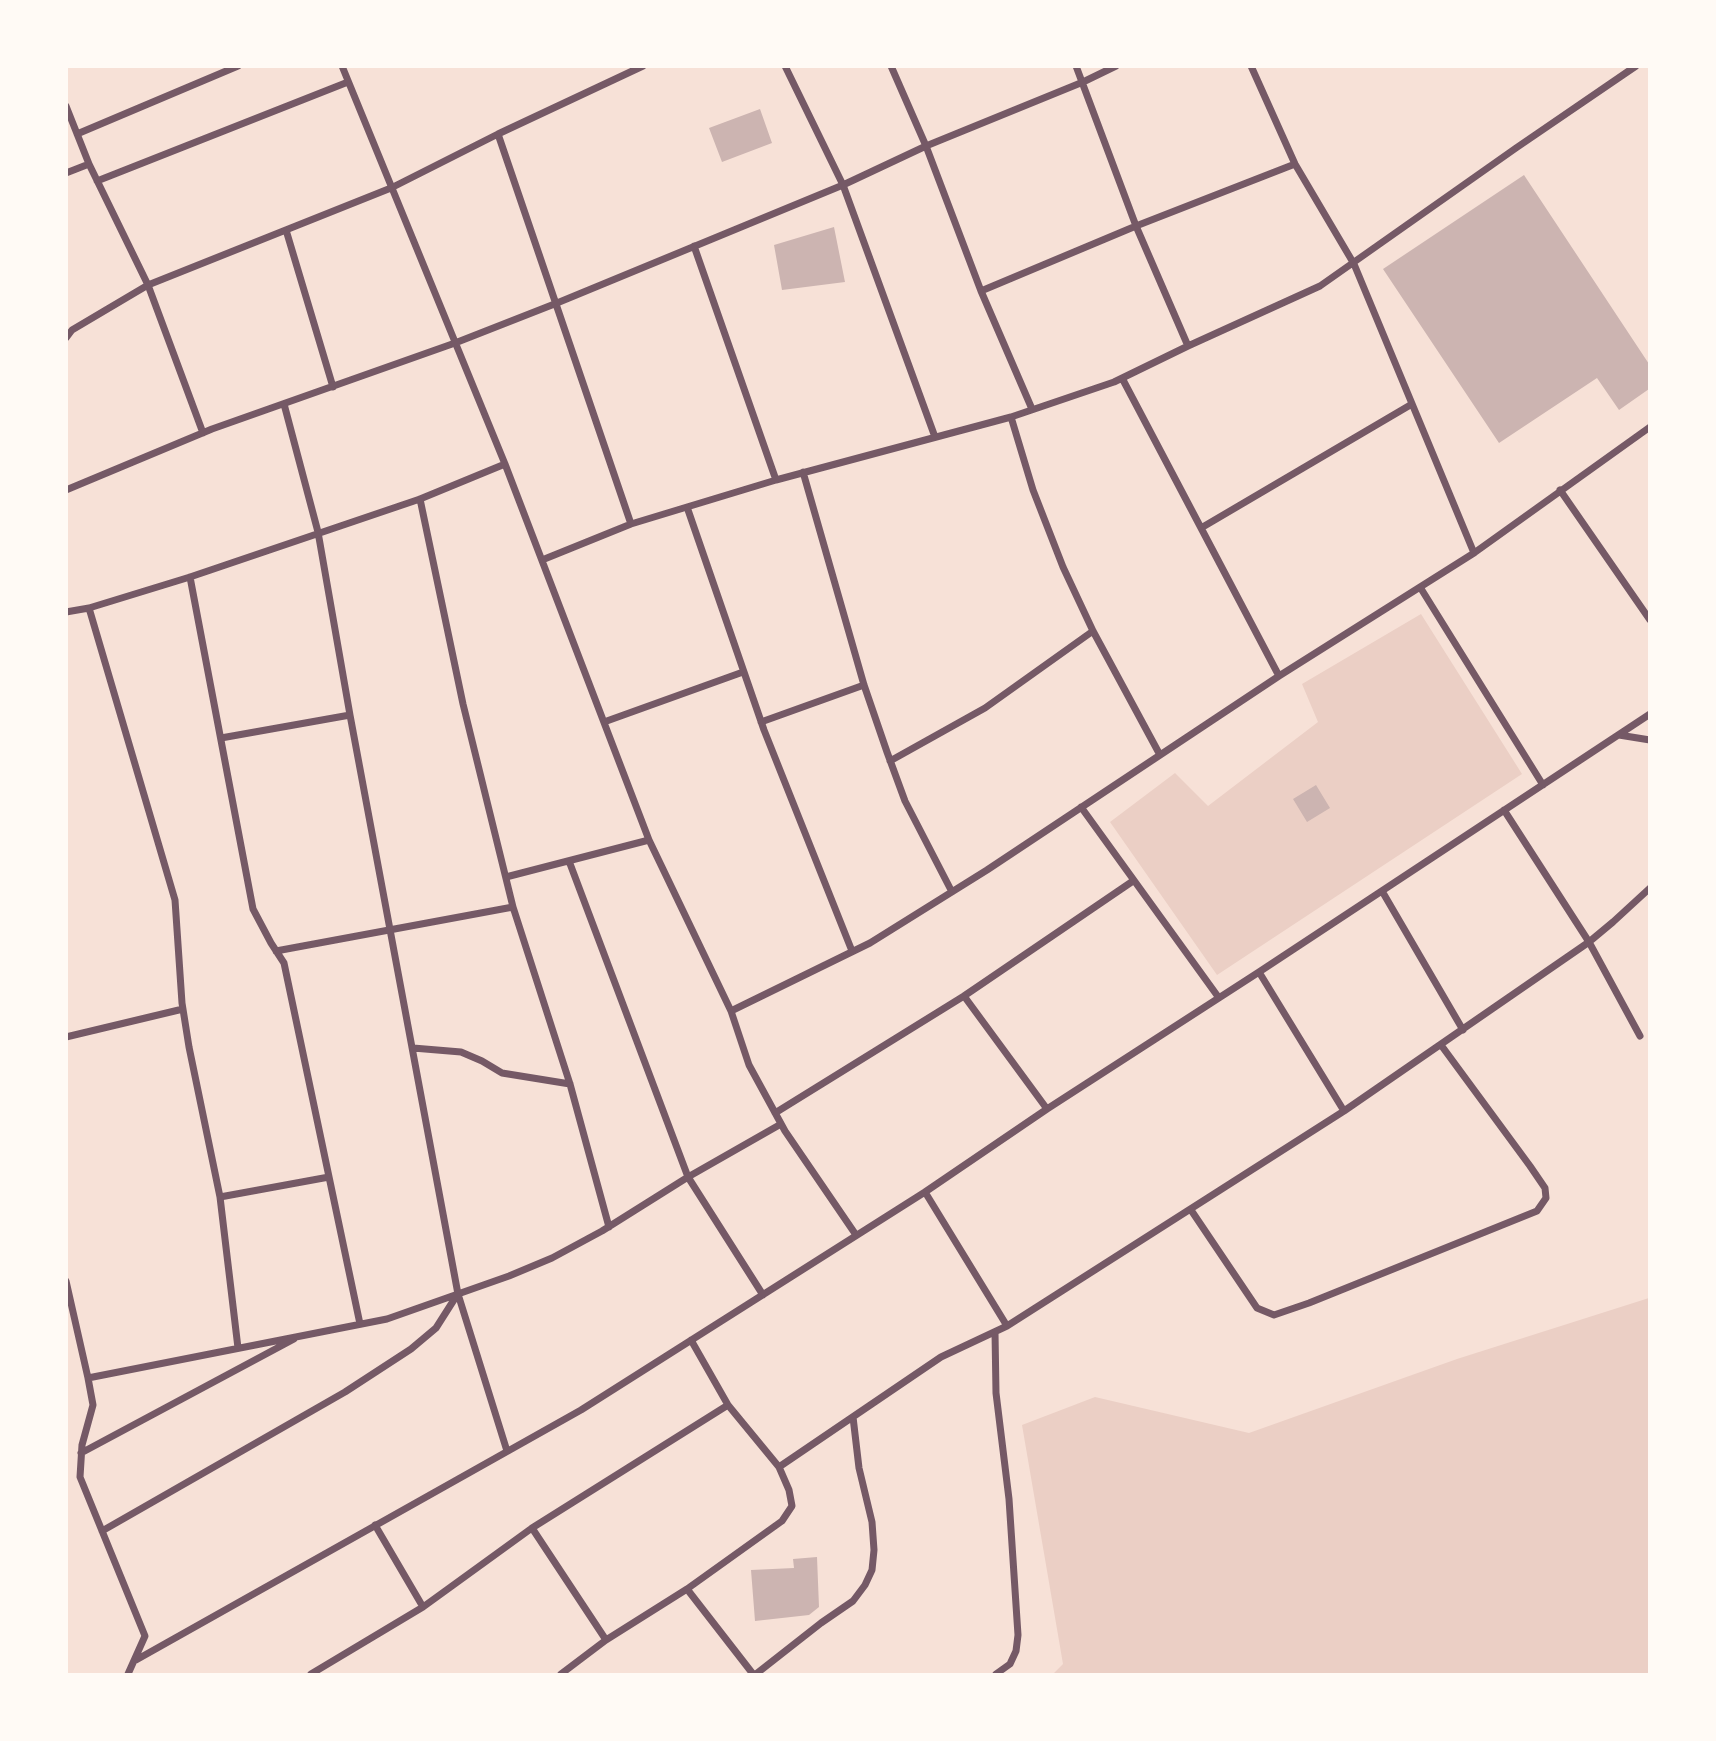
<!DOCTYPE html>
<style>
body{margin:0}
#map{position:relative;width:1716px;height:1741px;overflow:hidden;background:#f7e1d7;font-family:"Noto Sans",sans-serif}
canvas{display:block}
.frame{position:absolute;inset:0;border:68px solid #fffaf5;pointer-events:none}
</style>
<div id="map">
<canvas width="1716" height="1741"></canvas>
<div class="frame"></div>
</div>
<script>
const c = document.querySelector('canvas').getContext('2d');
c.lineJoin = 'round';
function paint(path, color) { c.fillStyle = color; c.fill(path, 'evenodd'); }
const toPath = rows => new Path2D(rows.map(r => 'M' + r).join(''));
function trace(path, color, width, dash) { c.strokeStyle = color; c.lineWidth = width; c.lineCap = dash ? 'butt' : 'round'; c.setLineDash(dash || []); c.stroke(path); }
paint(toPath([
 [1421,614,1522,774,1217,975,1110,822,1175,773,1208,806,1318,722,1302,684],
 [1649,1298,1649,1674,1053,1674,1063,1664,1022,1425,1095,1397,1249,1433,1457,1359]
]), '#ebcfc5');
paint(toPath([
 [760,109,772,143,722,162,709,128],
 [1524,175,1649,364,1649,389,1619,410,1597,378,1499,443,1383,269],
 [834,227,845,282,782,290,774,245],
 [1316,785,1330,808,1307,822,1293,799],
 [817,1557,819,1607,809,1615,755,1621,751,1570,794,1568,793,1559]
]), '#ccb4b1');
trace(toPath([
 [342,66,505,464,649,840,731,1011,749,1065,785,1131,856,1235],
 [785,66,843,185,935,437],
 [891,66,926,146,981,291,1032,409],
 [1076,66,1136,226,1188,346],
 [1251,66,1295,164,1354,264,1474,553],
 [66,106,89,164,148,285,203,433],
 [77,134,238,66],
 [498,134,631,524],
 [66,173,89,164],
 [97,181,348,82],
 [286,230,333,387],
 [694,246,776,480],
 [981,291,1136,226,1295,164],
 [66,338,72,330,148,285,391,188,498,134,643,66],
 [1122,378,1279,676],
 [284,404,318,532,350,715,458,1294,507,1451],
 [1011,417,1033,490,1063,567,1093,631,1160,755],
 [803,472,864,685,887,752,905,801,952,892],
 [66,490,212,429,455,343,557,303,843,185,926,146,1083,82,1116,66],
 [1560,490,1650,620],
 [420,499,463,704,513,907,570,1084,609,1227],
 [687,507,764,730,852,951],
 [1201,528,1412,404],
 [542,560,631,524,687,507,776,480,1011,417,1114,382,1188,346,1320,286,1516,148,1636,66],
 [190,577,253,909,271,943,284,963,360,1324],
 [1420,587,1543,785],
 [89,608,175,900,182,1003,189,1047,220,1197,238,1348],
 [66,612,89,608,190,577,420,499,505,464],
 [604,722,743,672],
 [761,722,864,685],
 [1619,735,1650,740],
 [221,738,350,715],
 [890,761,985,708,1093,631],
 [1081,807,1219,998],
 [1504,810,1589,942,1640,1036],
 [569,861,688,1177,763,1295],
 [506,877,649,840],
 [1382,891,1463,1030],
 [276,951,513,907],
 [1259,972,1344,1111],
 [964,996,1047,1109],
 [731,1011,870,943,987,870,1279,676,1474,553,1650,427],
 [66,1037,183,1009],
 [413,1048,461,1052,482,1061,502,1073,570,1084],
 [775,1113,964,996,1133,881],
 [925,1192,1007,1326],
 [220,1197,329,1177],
 [1191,1210,1257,1308,1274,1315,1309,1303,1537,1211,1546,1198,1545,1188,1530,1166,1441,1045],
 [66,1281,88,1378,93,1405,82,1445,80,1477,145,1636,128,1674],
 [995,1332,996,1393,1009,1499,1018,1635,1016,1651,1010,1664,996,1674],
 [88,1378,387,1319,509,1276,552,1258,602,1231,688,1177,781,1124],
 [81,1453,294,1339],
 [779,1467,941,1357,1007,1326,1344,1111,1589,942,1613,922,1650,888],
 [375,1525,423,1607],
 [532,1528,606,1640],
 [102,1531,345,1392,411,1349,436,1328,457,1295],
 [687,1589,753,1674],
 [136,1660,581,1410,925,1192,1047,1109,1259,972,1650,714],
 [311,1674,423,1607,532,1528,728,1405],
 [561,1674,606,1640,687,1589,782,1521,792,1506,789,1490,779,1467,728,1405,691,1340],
 [756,1674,821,1623,853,1601,865,1585,872,1570,874,1550,872,1522,859,1468,853,1417]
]), '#755966', 7);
</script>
